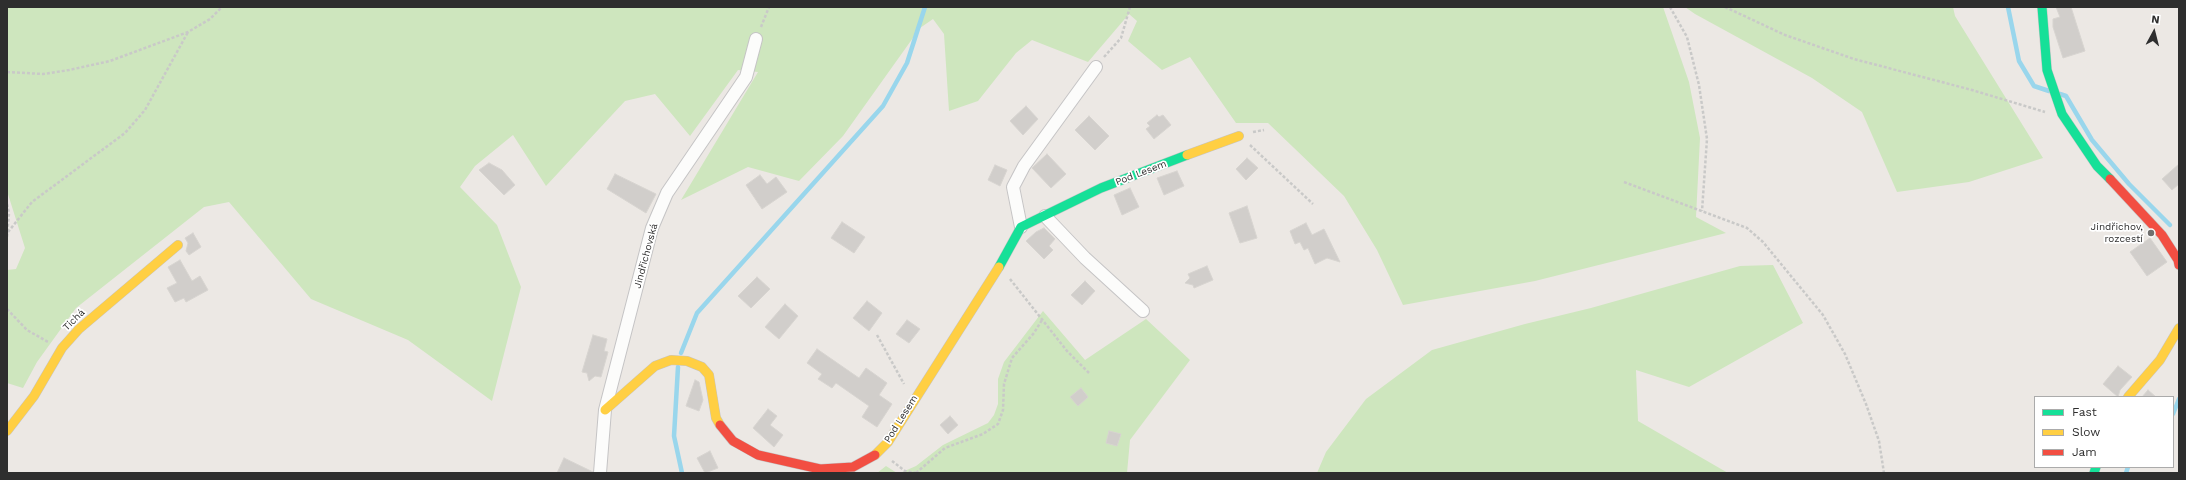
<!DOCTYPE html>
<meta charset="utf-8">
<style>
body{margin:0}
#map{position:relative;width:2186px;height:480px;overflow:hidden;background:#ece8e4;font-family:"Work Sans",sans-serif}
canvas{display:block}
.frame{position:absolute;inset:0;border:8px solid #2e2e2e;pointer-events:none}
.legend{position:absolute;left:2034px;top:396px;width:140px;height:72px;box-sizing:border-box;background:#fff;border:1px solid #ababab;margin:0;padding:5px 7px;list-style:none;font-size:12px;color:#2e2e2e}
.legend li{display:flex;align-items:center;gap:8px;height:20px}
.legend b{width:20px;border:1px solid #ababab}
.north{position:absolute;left:2134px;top:12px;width:40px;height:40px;-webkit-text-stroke:3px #fff;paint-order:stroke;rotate:7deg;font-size:11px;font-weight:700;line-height:16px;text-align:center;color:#2e2e2e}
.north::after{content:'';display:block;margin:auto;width:14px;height:18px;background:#2e2e2e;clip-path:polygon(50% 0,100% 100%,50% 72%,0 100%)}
</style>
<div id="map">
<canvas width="2186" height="480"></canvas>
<div class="frame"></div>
<ul class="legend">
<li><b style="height:5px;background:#16e098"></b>Fast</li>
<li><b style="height:5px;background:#ffcf43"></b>Slow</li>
<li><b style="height:5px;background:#f24e42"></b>Jam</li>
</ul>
<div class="north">N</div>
</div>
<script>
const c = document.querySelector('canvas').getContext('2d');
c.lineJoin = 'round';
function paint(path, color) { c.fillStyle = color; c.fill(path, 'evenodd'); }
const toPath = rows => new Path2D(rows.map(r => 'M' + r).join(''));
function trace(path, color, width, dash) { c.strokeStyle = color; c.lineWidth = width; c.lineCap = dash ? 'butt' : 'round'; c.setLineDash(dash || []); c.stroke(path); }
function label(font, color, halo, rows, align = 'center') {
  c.font = font + ' "Work Sans",sans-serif'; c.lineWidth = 3.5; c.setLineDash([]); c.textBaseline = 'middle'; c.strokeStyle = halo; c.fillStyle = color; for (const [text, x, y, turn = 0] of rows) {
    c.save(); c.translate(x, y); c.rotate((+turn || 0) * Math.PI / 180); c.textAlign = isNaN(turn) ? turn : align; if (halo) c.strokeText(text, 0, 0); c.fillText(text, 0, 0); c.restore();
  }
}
paint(toPath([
 [7,7,1663,7,1689,82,1700,138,1696,217,1726,233,1535,281,1403,305,1377,250,1344,196,1268,123,1236,123,1190,57,1162,70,1128,41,1137,21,1129,14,1088,62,1032,40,1016,53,978,101,949,111,944,34,933,19,920,28,843,136,799,181,748,167,681,200,758,72,738,70,690,136,655,94,625,101,546,186,513,135,475,166,460,187,497,225,521,287,492,401,408,340,311,299,229,202,204,207,76,308,37,362,23,388,7,383,7,270,16,269,25,248,7,191],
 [1685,7,1953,7,1955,16,2043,158,1969,182,1897,192,1862,112,1812,78,1695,14],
 [1773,265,1803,323,1689,387,1636,370,1638,421,1728,473,1317,473,1326,452,1366,399,1432,350,1525,324,1591,308,1740,266],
 [1043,311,1085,360,1146,319,1190,360,1130,440,1127,473,900,473,916,466,943,445,988,423,994,415,998,404,998,379,1004,362],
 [886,466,897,473,877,473]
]), '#cee6be');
trace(toPath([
 [2008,7,2019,61,2034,86,2049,91],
 [2060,94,2066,96,2092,140,2129,184,2170,225],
 [681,353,697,313,883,106,907,63,925,7],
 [678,367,674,436,682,473],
 [2173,414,2179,399],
 [2126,473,2128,467]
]), '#99d6ec', 4.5);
const building = toPath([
 [2056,7,2071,7,2085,51,2063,58,2053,27,2053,19,2060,17,2056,7],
 [1026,106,1038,119,1023,135,1010,121,1026,106],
 [1157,115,1159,117,1163,115,1171,125,1154,139,1146,129,1150,126,1147,123,1157,115],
 [1089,116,1109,136,1095,150,1075,130,1089,116],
 [1047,154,1066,174,1051,188,1032,168,1047,154],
 [1247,158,1258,168,1246,180,1236,169,1247,158],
 [489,163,502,170,515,185,504,195,479,170,489,163],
 [2179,164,2179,184,2172,190,2162,179,2179,164],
 [995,165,1007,170,1000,186,988,180,995,165],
 [1177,171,1184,186,1164,195,1157,178,1177,171],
 [615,174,656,194,646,213,607,189,615,174],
 [760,175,767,184,776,177,787,192,762,209,746,185,760,175],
 [1130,188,1139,207,1122,215,1114,195,1130,188],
 [1247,206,1257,238,1240,243,1229,213,1247,206],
 [842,222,865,237,854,253,831,238,842,222],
 [1306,223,1312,235,1324,229,1340,262,1327,258,1315,264,1308,248,1304,250,1300,242,1295,244,1290,231,1306,223],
 [1044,228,1055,239,1049,246,1053,250,1044,259,1026,241,1036,232,1044,228],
 [193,233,201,247,189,255,186,251,188,243,185,238,193,233],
 [2150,238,2167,262,2147,276,2130,252,2150,238],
 [180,260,192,281,200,276,208,290,186,302,184,298,175,302,167,288,177,283,168,267,180,260],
 [1207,266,1213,280,1194,288,1193,285,1185,283,1190,278,1188,274,1207,266],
 [757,277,770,289,751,308,738,296,757,277],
 [1085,281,1095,291,1082,305,1071,295,1085,281],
 [867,301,882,313,869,331,853,318,867,301],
 [785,304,798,316,779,339,765,327,785,304],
 [907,320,920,329,909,343,896,334,907,320],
 [593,335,607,339,604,351,608,352,601,377,595,376,589,381,587,373,582,372,593,335],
 [817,349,859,378,866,368,887,383,879,395,892,404,877,427,862,417,869,406,836,383,832,388,818,379,822,374,807,363,817,349],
 [2118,366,2132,377,2120,390,2118,397,2103,384,2118,366],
 [695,380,699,382,703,400,699,411,686,406,695,380],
 [1081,388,1088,397,1078,406,1070,397,1081,388],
 [2148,390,2156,397,2142,397,2148,390],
 [768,409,777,416,770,425,783,435,774,447,753,428,768,409],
 [950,416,958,425,948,434,940,425,950,416],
 [1109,431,1121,434,1117,446,1106,443,1109,431],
 [710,451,718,468,705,473,697,458,710,451],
 [564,458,593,472,593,473,557,473,564,458]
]);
paint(building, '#d1cecb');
trace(building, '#d7d4d0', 1);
const street = toPath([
 [1045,216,1085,258,1143,311],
 [1021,227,1013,187,1024,166,1096,67],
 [600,473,605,410,652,228,667,193,746,77,756,39]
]);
const fast = toPath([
 [2042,7,2047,70,2062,114,2097,166,2110,179],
 [999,267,1021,227,1101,188,1187,155],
 [2094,473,2096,467]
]);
const slow = toPath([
 [1187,155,1239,136],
 [2128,397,2160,360,2179,328],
 [605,410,655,366,671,360,687,361,702,367,709,375,716,418,720,425],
 [7,431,34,396,62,348,79,329,178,245],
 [875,455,888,442,999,267]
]);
const jam = toPath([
 [2110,179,2162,235,2178,260,2179,265],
 [720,425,733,441,758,455,820,469,853,467,875,455]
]);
trace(street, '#c5c4c5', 14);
trace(fast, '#c5c4c5', 10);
trace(slow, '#c5c4c5', 10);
trace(jam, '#c5c4c5', 10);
trace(toPath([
 [1670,7,1687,37,1699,85,1707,139,1702,211],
 [1725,7,1785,35,1854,59,1972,90,2045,112],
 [761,27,769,7],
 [1104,57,1121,38,1130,7],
 [7,72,43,74,69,70,110,61,188,32,210,19,222,7],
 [1253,132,1264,130],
 [1250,145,1313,204],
 [1624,182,1747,228,1763,242,1823,315,1845,354,1866,404,1879,441,1884,473],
 [7,204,9,213,7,237],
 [8,232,32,202,125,133,145,110,188,32],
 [1010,279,1067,351,1089,373],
 [7,309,27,330,48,342],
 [877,335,904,384],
 [892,461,905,471,916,473],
 [916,473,945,448,983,434,998,424,1003,410,1004,384,1012,358,1034,333,1042,320]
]), '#c9c9c8', 2.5, [3, 2]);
trace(street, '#fcfcfb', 12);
trace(fast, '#16e098', 9);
trace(slow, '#ffcf43', 9);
trace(jam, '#f24e42', 9);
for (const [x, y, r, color] of [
 [2151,233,4,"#706f6e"]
]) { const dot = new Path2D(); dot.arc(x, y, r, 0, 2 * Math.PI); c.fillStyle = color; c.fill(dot); trace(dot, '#fff', 1.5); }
label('10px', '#2e2e2e', '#fff', [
 ["Pod Lesem",1141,173,-21],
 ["Jindřichovská",646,256,-75],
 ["Tichá",74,320,-44],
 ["Pod Lesem",901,419,-58]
]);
label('10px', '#2e2e2e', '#fff', [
 ["Jindřichov,",2143,227],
 ["rozcestí",2143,239]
], 'right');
</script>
